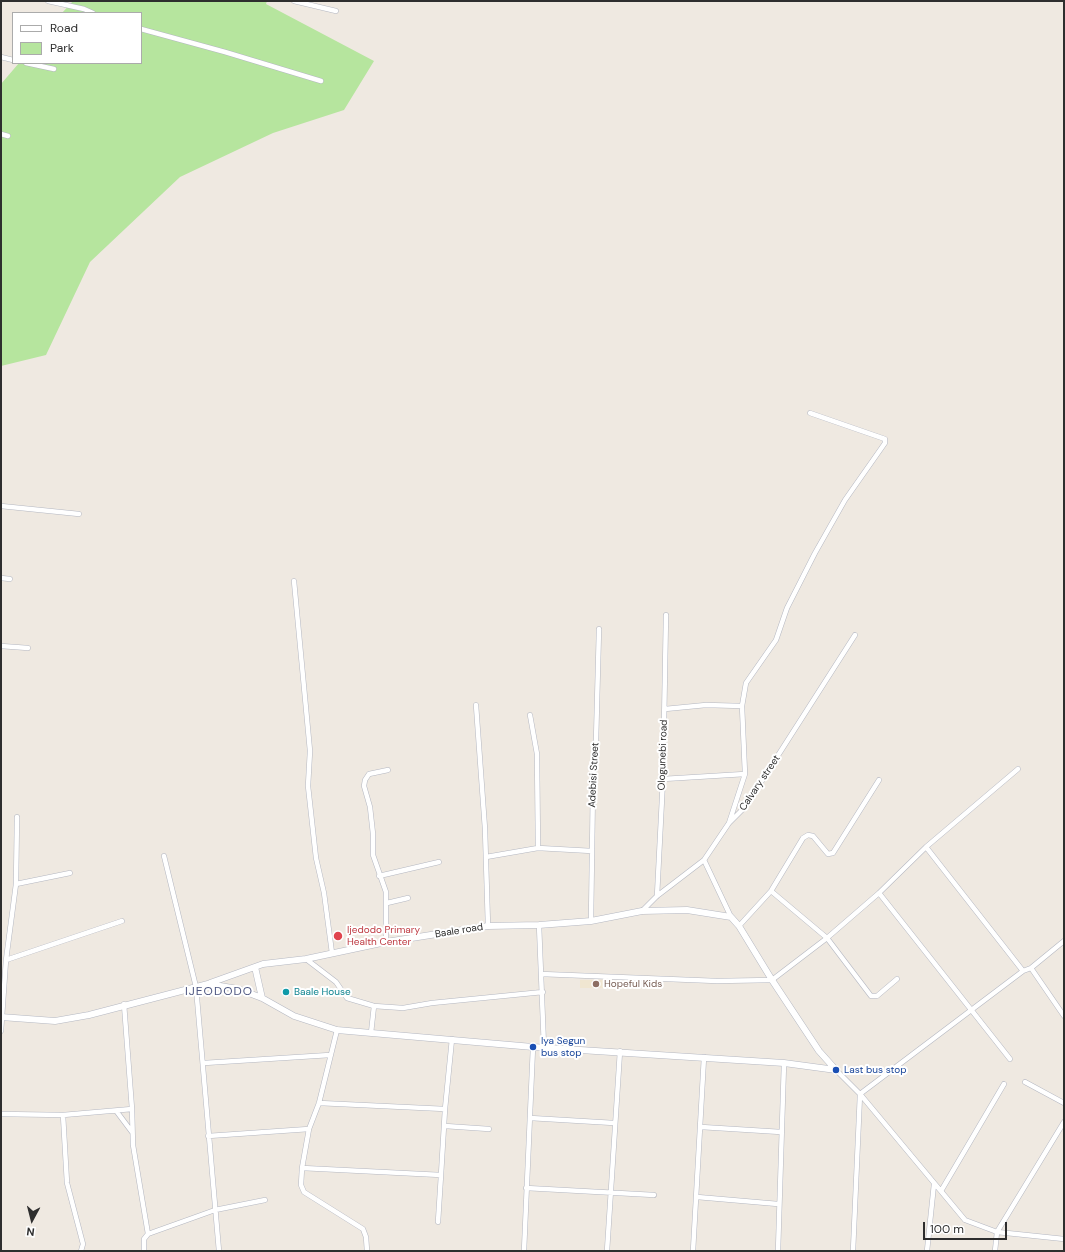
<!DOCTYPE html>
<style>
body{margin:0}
#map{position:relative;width:1065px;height:1252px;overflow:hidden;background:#efe9e1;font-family:"DM Sans",sans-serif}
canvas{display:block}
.frame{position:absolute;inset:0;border:2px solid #2e2e2e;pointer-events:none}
.legend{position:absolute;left:12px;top:12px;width:130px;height:52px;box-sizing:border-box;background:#fff;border:1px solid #ababab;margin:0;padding:5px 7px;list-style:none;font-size:12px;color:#2e2e2e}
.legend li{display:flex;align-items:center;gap:8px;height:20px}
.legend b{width:20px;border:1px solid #ababab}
.north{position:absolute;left:12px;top:1200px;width:40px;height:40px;-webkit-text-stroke:3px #fff;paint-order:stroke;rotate:187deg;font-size:11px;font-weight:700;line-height:16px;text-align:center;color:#2e2e2e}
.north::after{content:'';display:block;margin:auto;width:14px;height:18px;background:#2e2e2e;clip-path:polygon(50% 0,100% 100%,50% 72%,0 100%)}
.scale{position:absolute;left:923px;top:1222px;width:84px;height:18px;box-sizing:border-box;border:2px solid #2e2e2e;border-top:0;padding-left:5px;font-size:12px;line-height:14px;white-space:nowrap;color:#2e2e2e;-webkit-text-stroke:3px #fff;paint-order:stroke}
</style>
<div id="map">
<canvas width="1065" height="1252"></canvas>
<div class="frame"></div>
<ul class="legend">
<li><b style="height:5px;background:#fff"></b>Road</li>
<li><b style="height:11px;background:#b6e59e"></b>Park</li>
</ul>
<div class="north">N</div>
<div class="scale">100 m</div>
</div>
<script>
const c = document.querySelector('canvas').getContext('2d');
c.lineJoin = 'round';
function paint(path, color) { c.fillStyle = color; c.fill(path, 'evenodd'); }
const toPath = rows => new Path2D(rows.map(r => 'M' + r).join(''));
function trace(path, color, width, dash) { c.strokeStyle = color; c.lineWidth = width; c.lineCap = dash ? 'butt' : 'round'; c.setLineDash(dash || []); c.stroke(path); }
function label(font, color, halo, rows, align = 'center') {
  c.font = font + ' "DM Sans",sans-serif'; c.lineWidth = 4; c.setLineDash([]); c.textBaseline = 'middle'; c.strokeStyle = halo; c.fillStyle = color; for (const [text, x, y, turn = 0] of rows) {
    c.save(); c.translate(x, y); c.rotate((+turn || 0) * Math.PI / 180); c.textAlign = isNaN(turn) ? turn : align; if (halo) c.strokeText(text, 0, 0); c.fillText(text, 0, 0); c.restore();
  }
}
paint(toPath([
 [580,980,612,980,612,988,580,988]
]), '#f0e6d1');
paint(toPath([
 [73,1,267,1,266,4,374,61,344,110,273,133,180,177,90,262,46,355,1,366,1,84,19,63,141,63,141,13,62,13]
]), '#b6e59e');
const street = toPath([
 [48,1,84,9,93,13],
 [294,1,336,11],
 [141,29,225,52,321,81],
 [1,57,13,60],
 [26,63,54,69],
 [1,134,8,136],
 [1,506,79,514],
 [1,578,10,579],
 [294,581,310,751,308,786,316,858,324,893,332,953],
 [1,646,28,648],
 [476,705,485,829,488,926],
 [665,709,706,705,742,706],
 [530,715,537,754,538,848],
 [663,779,745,774],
 [729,823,745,774,742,706,746,683,776,640,787,608,815,553,845,500,885,443,885,439,810,413],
 [926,847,1023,971],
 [164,856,196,987,219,1251],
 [486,857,538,848,592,851],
 [704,860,731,917],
 [379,876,439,862],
 [16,884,70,873],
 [771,891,827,938,871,996,877,996,897,979],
 [879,893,1010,1059],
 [657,896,663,779,666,615],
 [387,903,408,898],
 [642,911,657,896,704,860,729,823,745,807,855,635],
 [591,921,593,785,596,741,599,629],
 [539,925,544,1047],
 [739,926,771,891,803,838,808,835,813,836,828,854,833,853,879,780],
 [386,942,386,892,373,855,373,834,370,807,364,786,365,780,369,774,388,770],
 [306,959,336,982,347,998,374,1006,403,1008,432,1003,543,992],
 [6,960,122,921],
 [1031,968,1064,1016],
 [541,974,717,981,772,980,827,938,879,893,926,847,1018,769],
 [124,1004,132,1109,133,1145,148,1234],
 [337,1030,319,1103,309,1129,302,1168,301,1185,304,1192,363,1229,366,1237,367,1251],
 [1,1031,6,960,16,884,17,817],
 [371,1033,374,1006],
 [204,1063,330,1055],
 [836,1070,860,1094,965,1220,997,1232,1064,1239],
 [1025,1082,1064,1103],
 [319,1103,445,1109],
 [117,1112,132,1132],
 [1,1114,63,1115,132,1109],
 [63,1115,67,1183,83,1244,81,1251],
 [530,1118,614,1123],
 [445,1126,489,1129],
 [701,1127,781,1132],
 [208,1136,309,1129],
 [302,1168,441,1175,445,1109,452,1039],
 [526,1188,654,1195],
 [941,1191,1004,1084],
 [697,1197,778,1204],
 [438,1222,441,1175],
 [144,1251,144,1239,148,1234,215,1210,265,1200],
 [524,1251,533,1047],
 [607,1251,620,1051],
 [693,1251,704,1057],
 [778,1251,784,1063],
 [853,1251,860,1094,1023,971,1031,968,1064,941],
 [927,1251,934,1184],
 [995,1251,997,1232,1064,1122]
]);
const secondary = toPath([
 [255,967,262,998],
 [210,983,263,964,306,959,386,942,488,926,539,925,591,921,642,911,687,910,731,917,739,926,772,980,819,1051,836,1070],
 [1,1017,55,1021,89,1015,208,984,238,989,262,998,294,1016,337,1030,533,1047,784,1063,836,1070]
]);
trace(street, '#b4b7c1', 5.5);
trace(secondary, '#b4b7c1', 7);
trace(street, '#fff', 4.5);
trace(secondary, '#fff', 6);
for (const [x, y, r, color] of [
 [338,936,5,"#e0444e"],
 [596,984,4,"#8d6e63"],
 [286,992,4,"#0f9aa8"],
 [533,1047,4,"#1a4fb4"],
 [836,1070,4,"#1a4fb4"]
]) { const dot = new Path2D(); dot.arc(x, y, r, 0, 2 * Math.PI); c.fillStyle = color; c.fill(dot); trace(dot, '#fff', 1.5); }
label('10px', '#2e2e2e', '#fff', [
 ["Ologunebi road",663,755,-88],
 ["Adebisi Street",594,775,-87],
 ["Calvary street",760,783,-56],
 ["Baale road",459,931,-9]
]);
label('10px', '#be3a42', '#fff', [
 ["Ijedodo Primary",347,930],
 ["Health Center",347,942]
], 'left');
label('10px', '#785e54', '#fff', [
 ["Hopeful Kids",604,984]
], 'left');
label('10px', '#0d838f', '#fff', [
 ["Baale House",294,992]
], 'left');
label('10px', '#164399', '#fff', [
 ["Iya Segun",541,1041],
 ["bus stop",541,1053],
 ["Last bus stop",844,1070]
], 'left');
c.letterSpacing = '1px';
label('12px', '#4d5680', '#fff', [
 ["IJEODODO",219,992]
]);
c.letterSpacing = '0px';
</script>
